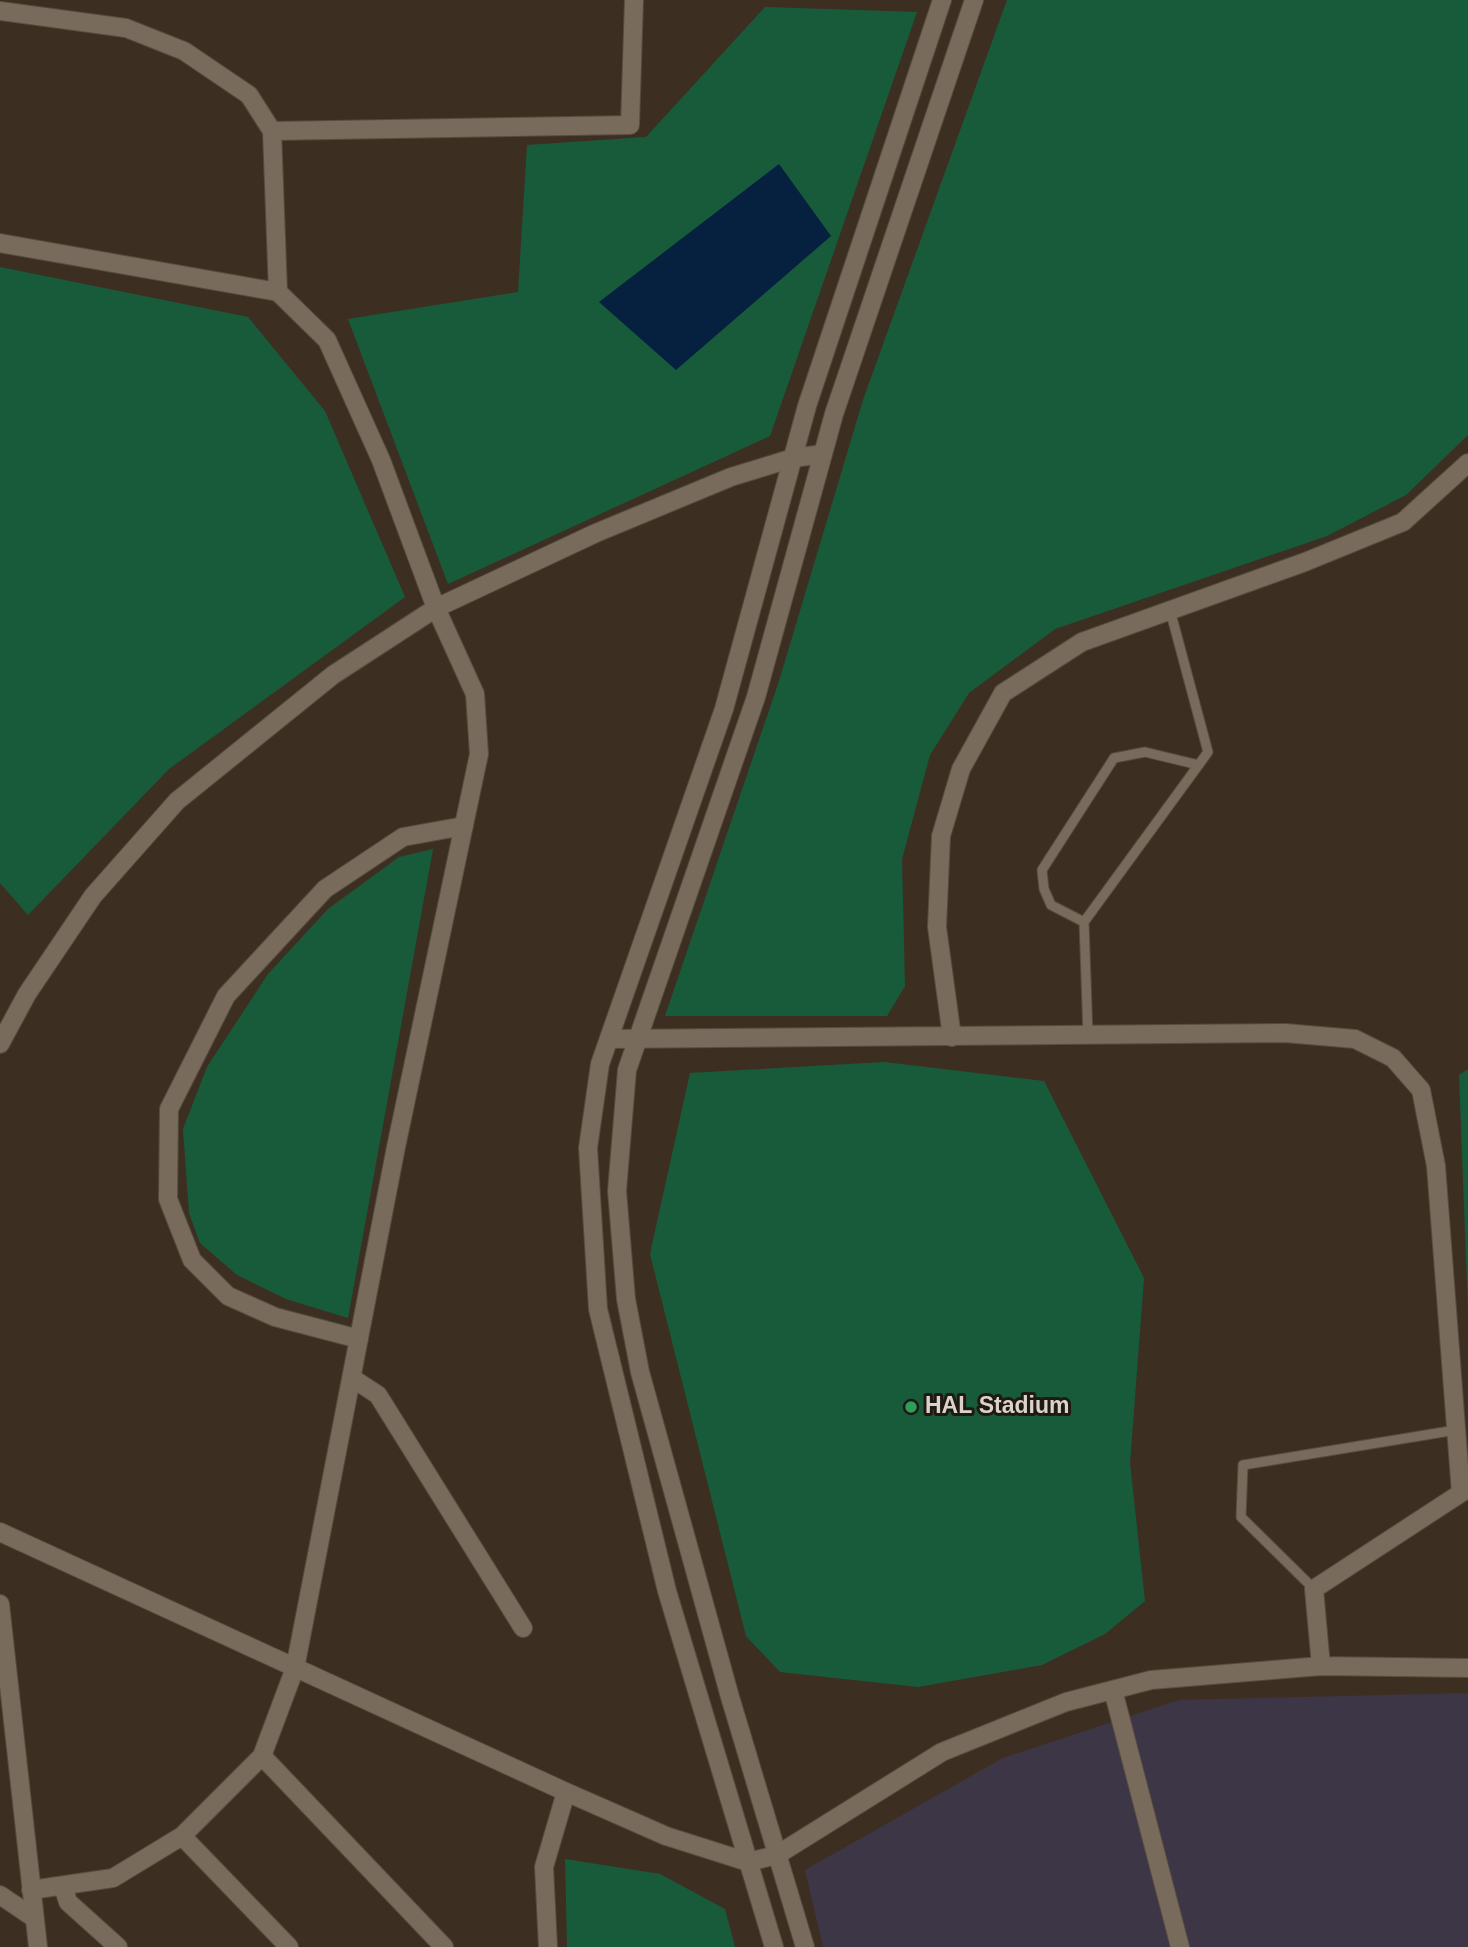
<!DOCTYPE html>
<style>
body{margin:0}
canvas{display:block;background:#3c2f22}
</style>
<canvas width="1468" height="1947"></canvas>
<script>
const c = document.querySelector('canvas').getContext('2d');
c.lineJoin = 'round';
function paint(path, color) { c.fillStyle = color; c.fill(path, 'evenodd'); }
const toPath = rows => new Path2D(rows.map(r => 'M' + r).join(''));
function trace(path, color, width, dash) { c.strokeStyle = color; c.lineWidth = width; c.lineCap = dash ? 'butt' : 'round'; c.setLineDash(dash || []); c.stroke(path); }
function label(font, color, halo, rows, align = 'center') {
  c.font = font + ' Arial,sans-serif'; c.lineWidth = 6; c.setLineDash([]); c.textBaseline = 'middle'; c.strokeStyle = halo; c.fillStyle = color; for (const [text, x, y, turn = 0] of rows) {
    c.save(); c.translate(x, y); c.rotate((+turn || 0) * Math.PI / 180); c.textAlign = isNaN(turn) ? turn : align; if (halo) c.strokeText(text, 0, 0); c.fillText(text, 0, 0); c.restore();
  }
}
paint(toPath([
 [1468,1693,1468,1947,823,1947,805,1870,1003,1758,1179,1700]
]), '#3d3646');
paint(toPath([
 [1007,0,1468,0,1468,435,1406,495,1327,536,1055,629,969,693,930,755,902,859,905,986,887,1016,665,1016,779,681,863,400],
 [765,7,917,12,770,436,448,584,348,319,518,292,527,145,646,137],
 [0,267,248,317,325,411,405,597,169,769,28,915,0,883],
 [433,849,348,1318,286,1299,237,1275,200,1243,189,1213,183,1129,207,1067,268,974,328,909,399,857],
 [884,1062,1044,1081,1144,1278,1130,1463,1145,1601,1105,1634,1042,1665,918,1687,780,1672,746,1636,650,1254,690,1073],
 [1468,1069,1468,1311,1459,1075],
 [565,1859,660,1874,725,1909,735,1947,567,1947]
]), '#185b3a');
paint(toPath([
 [779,164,831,236,676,370,599,302]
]), '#06203f');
const lane = toPath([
 [1084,922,1051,905,1044,889,1042,870,1114,758,1145,752,1199,765],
 [1088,1036,1084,922,1208,752,1170,610],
 [1314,1589,1241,1517,1243,1465,1456,1430]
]);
const street = toPath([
 [0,11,126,28,184,51,249,95,272,131,278,292],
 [272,131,630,125,634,0],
 [0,243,278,292,327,340,381,460,436,608,475,694,479,754,396,1147,295,1668,262,1756,182,1836,113,1878,31,1890],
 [952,1037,937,927,941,836,961,769,1003,693,1082,642,1305,562,1403,522,1468,463],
 [609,1039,1285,1033,1355,1039,1393,1058,1421,1090,1436,1166,1461,1493,1314,1589,1321,1666],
 [0,1044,27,994,93,896,177,801,333,675,436,608,596,533,731,477,793,458,823,454],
 [359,1339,275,1317,228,1296,192,1260,168,1199,169,1109,226,996,325,889,403,837,464,826],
 [352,1378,378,1395,523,1628],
 [0,1532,566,1792,666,1836,748,1862,777,1855,942,1752,1066,1702,1151,1680,1321,1666,1468,1668],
 [0,1604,38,1947],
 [1113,1690,1180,1947],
 [262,1756,444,1947],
 [182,1836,289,1947],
 [63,1886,68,1902,118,1947],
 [0,1895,34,1918],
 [548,1947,544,1867,566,1792]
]);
const secondary = toPath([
 [774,1947,667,1591,598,1309,588,1148,600,1064,724,709,807,406,942,0],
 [805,1947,730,1697,640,1372,626,1299,617,1191,627,1070,756,697,834,414,974,0]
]);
trace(lane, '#564c40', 11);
trace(street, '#564c40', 20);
trace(secondary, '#564c40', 20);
trace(lane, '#796b5c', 9);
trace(street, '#796b5c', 18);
trace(secondary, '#796b5c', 18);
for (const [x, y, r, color] of [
 [911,1407,7,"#2e9e5b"]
]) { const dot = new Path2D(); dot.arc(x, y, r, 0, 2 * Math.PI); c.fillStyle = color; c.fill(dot); trace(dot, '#1e1913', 2.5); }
label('bold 23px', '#dbd3cb', '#1e1913', [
 ["HAL Stadium",925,1407]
], 'left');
</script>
